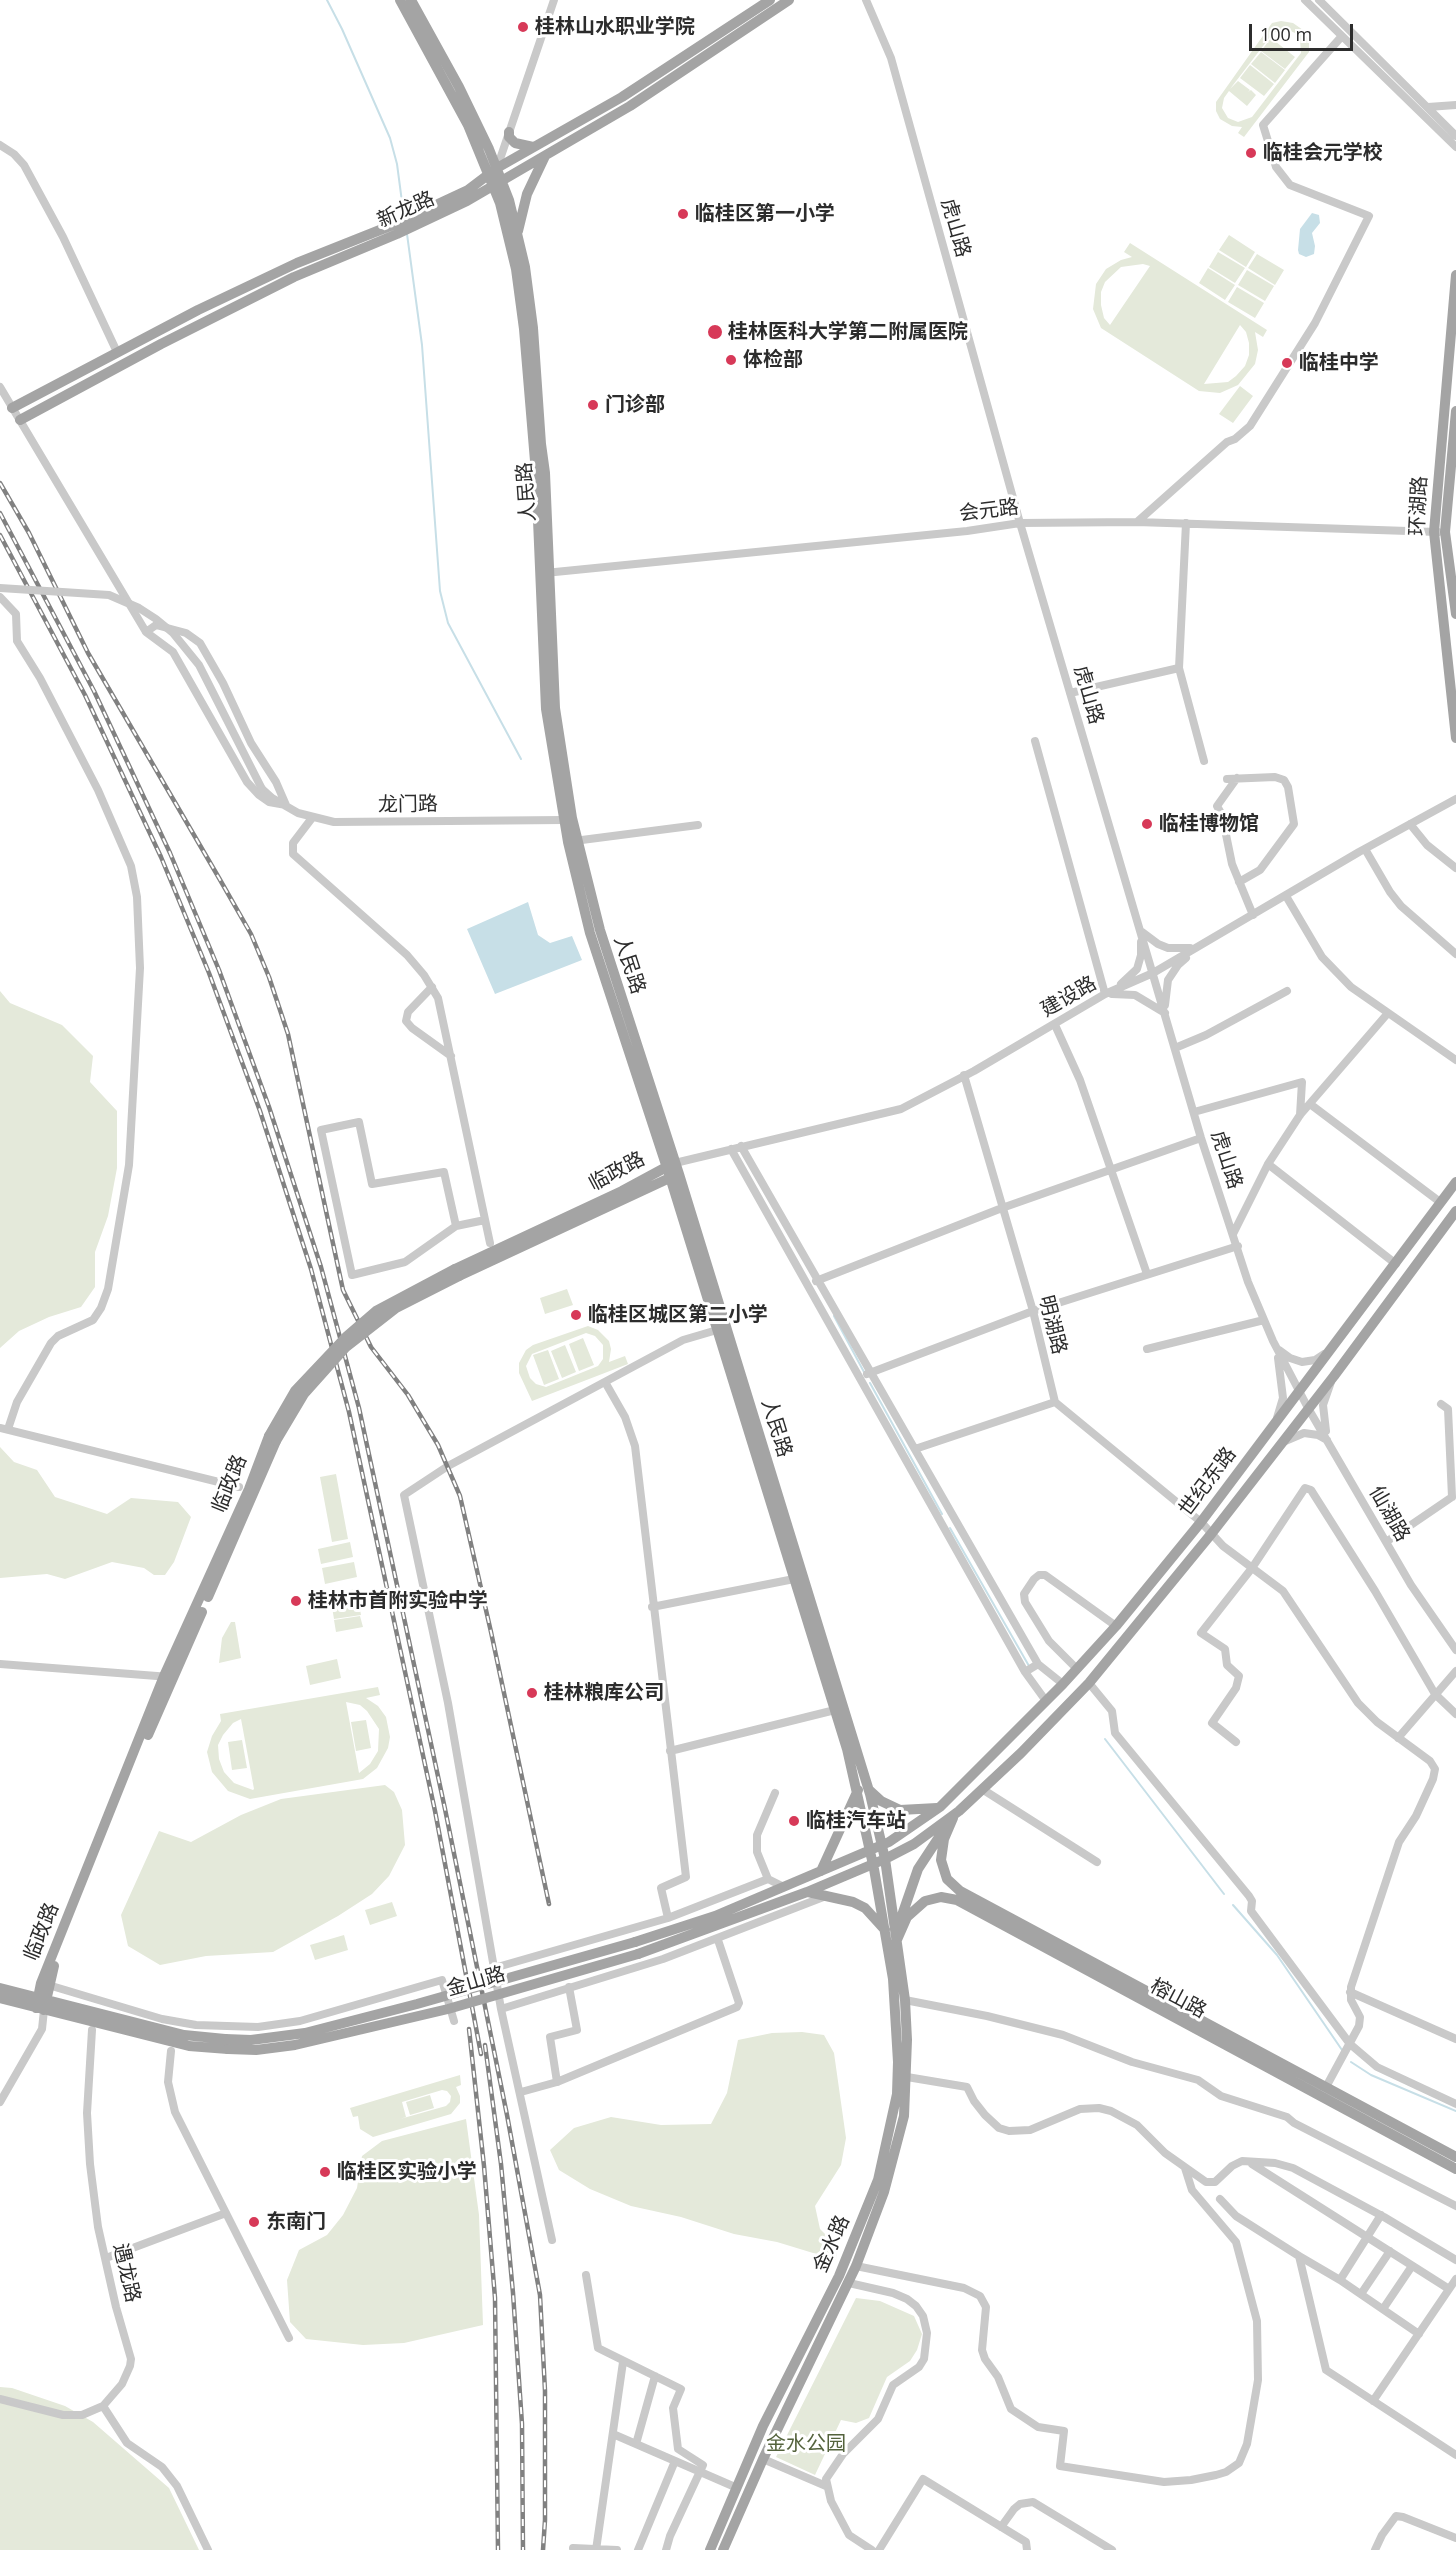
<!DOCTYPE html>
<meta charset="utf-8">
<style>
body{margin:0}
#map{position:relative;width:1456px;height:2550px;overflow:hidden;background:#fff;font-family:"Open Sans",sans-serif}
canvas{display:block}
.scale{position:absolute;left:1249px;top:24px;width:104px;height:27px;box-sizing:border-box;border:3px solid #2c2c2c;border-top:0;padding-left:8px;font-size:18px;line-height:21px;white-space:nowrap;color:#2c2c2c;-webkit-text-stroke:4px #fff;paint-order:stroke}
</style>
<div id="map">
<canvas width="1456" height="2550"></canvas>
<div class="scale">100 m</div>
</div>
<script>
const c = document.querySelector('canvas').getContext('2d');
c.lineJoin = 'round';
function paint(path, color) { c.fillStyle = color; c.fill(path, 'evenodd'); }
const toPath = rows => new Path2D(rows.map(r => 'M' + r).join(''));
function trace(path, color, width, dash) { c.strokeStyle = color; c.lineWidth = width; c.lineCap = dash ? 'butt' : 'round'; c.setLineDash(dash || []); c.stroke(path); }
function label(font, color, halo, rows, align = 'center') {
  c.font = font + ' "Open Sans","Noto Sans SC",sans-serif'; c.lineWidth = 6; c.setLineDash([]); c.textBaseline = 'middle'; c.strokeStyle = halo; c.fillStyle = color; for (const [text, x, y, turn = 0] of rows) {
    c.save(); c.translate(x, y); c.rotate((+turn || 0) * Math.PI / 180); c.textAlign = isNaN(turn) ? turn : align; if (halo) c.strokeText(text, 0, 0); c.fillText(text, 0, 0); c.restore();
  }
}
paint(toPath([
 [1281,21,1293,23,1303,30,1309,41,1309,52,1244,137,1238,133,1242,127,1232,126,1220,119,1216,111,1216,102,1272,23],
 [1284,28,1295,33,1300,39,1301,53,1252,117,1238,122,1228,118,1222,108,1224,98,1229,91,1247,106,1256,95,1251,90,1248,92,1250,90,1238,81,1230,89,1273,33],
 [1271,38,1295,57,1285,69,1261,51],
 [1261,52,1285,70,1275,83,1251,64],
 [1250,65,1274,84,1264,96,1240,78],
 [1229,235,1255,252,1246,267,1219,250],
 [1130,243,1267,330,1263,337,1255,332,1258,350,1255,364,1238,385,1220,393,1199,391,1101,328,1093,309,1096,284,1106,269,1121,260,1132,257,1124,252],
 [1143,264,1150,266,1110,325,1104,318,1101,305,1101,292,1105,282,1121,267],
 [1240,325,1246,332,1249,343,1249,355,1245,366,1236,376,1228,382,1204,384],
 [1218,252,1245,268,1235,283,1209,267],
 [1257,254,1284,270,1275,285,1248,268],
 [1208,268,1235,285,1225,300,1199,283],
 [1247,270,1274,286,1265,301,1238,285],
 [1237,287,1264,303,1255,318,1228,302],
 [1240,386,1253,396,1233,423,1219,414],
 [0,991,10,1003,62,1025,93,1056,90,1082,117,1111,117,1168,108,1216,95,1252,95,1287,81,1307,49,1317,19,1331,0,1348],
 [567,1289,573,1305,545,1314,540,1298],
 [588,1326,598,1330,609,1341,611,1349,609,1362,625,1356,628,1364,532,1401,519,1373,519,1363,526,1350,533,1345],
 [586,1333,595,1336,603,1345,603,1359,598,1366,546,1387,536,1384,530,1378,526,1366,532,1354],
 [583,1338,594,1365,579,1371,569,1344],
 [565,1345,576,1372,562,1378,551,1351],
 [548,1350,559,1379,544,1385,533,1355],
 [0,1447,14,1462,37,1470,55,1497,107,1514,131,1498,178,1502,191,1517,174,1562,165,1575,154,1575,144,1568,112,1562,65,1579,47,1574,0,1578],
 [336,1474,348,1539,332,1542,320,1477],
 [350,1542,353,1557,321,1564,318,1549],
 [354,1562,357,1577,325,1584,322,1568],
 [356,1589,358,1601,331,1606,329,1594],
 [359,1603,361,1615,334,1619,332,1607],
 [360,1616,363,1627,336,1632,334,1620],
 [231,1622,235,1622,241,1658,219,1663,222,1638],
 [337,1659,341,1678,310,1685,306,1666],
 [378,1687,380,1695,366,1698,378,1706,386,1717,390,1737,388,1748,377,1768,363,1779,250,1799,228,1791,212,1772,207,1752,212,1736,221,1721,220,1714],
 [346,1702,360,1705,367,1711,379,1729,378,1751,370,1764,359,1773],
 [241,1719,254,1789,253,1790,234,1783,224,1772,219,1759,218,1745,223,1735,233,1723],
 [366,1720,371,1748,356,1751,351,1722],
 [242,1740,247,1768,232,1770,228,1742],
 [385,1785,394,1792,402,1810,405,1845,389,1876,372,1894,338,1916,273,1952,206,1956,160,1965,128,1946,121,1915,159,1831,191,1842,241,1815,281,1799],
 [392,1902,397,1916,370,1925,365,1910],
 [344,1935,348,1950,315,1960,310,1945],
 [802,2032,824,2035,834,2053,846,2138,841,2165,815,2206,820,2229,837,2246,836,2260,777,2242,734,2234,681,2217,631,2206,590,2189,559,2170,550,2150,574,2128,611,2117,661,2125,711,2124,727,2093,738,2040,772,2033],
 [460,2075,461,2085,456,2087,460,2096,460,2103,451,2114,373,2137,360,2129,358,2116,353,2117,350,2108],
 [442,2090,447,2091,451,2096,450,2102,446,2106,400,2119,406,2117,402,2102],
 [430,2095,434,2108,410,2115,406,2102],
 [466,2119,479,2215,483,2325,404,2343,363,2345,306,2339,290,2322,287,2280,299,2250,327,2235,343,2215,357,2188,362,2156,382,2141],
 [856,2298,880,2301,914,2316,922,2334,917,2350,910,2361,887,2377,869,2418,856,2423,841,2420,815,2475,776,2457],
 [0,2387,12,2388,65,2406,93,2422,169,2488,199,2550,0,2550]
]), '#e4e9da');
paint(toPath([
 [1312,213,1319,215,1320,223,1312,233,1315,246,1314,254,1306,257,1299,254,1298,250,1300,229],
 [528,902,538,935,550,943,572,936,582,960,495,994,467,929]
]), '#c7dfe7');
trace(toPath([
 [327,0,342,29,390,138,397,164,404,217],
 [407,234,422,345,440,591,448,623,521,759],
 [834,1316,864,1372],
 [870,1383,942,1514],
 [950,1528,1029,1666],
 [1105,1739,1224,1894],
 [1233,1905,1277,1955,1342,2050],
 [1351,2062,1371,2075,1456,2111]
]), '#c7dfe7', 2);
trace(toPath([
 [866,0,891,58,1020,523,1201,1138,1248,1282,1273,1341,1308,1408,1411,1585,1456,1650],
 [1305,0,1456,147],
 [1319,0,1456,136],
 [1428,107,1456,105],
 [0,145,14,154,24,165,63,237,117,352],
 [497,168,554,0],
 [0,387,146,632],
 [1137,522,1227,442,1235,439,1250,426,1315,323,1369,216,1290,185,1276,167,1263,125,1342,36],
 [1186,523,1179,668,1204,761],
 [545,573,967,531,1020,523,1137,522,1438,532],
 [0,597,16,614,17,641,40,678,98,790,131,866,137,897,140,968,129,1165,108,1289,101,1308,93,1320,58,1336,51,1343,17,1402,8,1429],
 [156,625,186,633,200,643,223,683,251,743,276,782,286,805,269,802,259,795,247,782,173,652,146,632,156,625],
 [1070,693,1179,668],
 [1035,741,1105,994],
 [1237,778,1217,806,1222,815,1232,864,1253,915],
 [1227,779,1275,777,1284,780,1288,787,1294,824,1260,870,1239,882],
 [262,789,272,798,298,813,334,822,563,820],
 [312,818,293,843,293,854,407,955,424,975,438,998,490,1243],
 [1410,824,1427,845,1456,868],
 [574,841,698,825],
 [1365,849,1390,892,1401,906,1456,954],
 [1286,896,1322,957,1351,987,1456,1060],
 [1142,932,1158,944,1168,948,1190,948],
 [1121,984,1137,969,1141,955,1141,942],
 [432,987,408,1012,406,1021,412,1028,451,1056],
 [1112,994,1135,995,1165,1013],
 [1165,1005,1168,980,1178,965,1186,958],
 [1055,1025,1080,1080,1147,1274],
 [1175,1048,1206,1035,1287,991],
 [964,1075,1033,1311,1055,1402,1201,1522,1223,1546,1283,1591,1358,1703,1377,1722,1430,1761,1435,1769,1433,1779,1416,1816,1399,1842,1351,1987,1351,2000,1360,2017,1359,2026,1326,2087],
 [1310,1104,1440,1202],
 [1194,1112,1302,1082,1300,1115],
 [741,1146,1038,1664,1025,1672,1046,1701],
 [731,1149,1025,1672],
 [675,1163,901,1109,974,1071,1105,994,1153,973,1359,852,1456,799],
 [1268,1164,1396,1264],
 [456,1226,444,1172,372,1184,359,1122,321,1130,352,1275,405,1262,456,1226,485,1220],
 [1233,1234,1268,1164,1300,1115,1388,1013],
 [816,1281,1002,1208,1201,1138],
 [1147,1349,1264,1320],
 [1279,1350,1290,1358,1302,1362,1315,1360,1324,1354],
 [867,1374,1033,1311,1238,1246],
 [1441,1404,1448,1409,1452,1497],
 [1277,1418,1283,1398,1278,1358],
 [0,1428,239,1487],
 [1326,1431,1323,1405,1331,1382],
 [1283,1442,1304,1433,1318,1435,1327,1440],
 [915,1449,1055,1402],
 [1386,1542,1452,1497],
 [652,1607,794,1579],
 [0,1664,170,1677],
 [1038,1664,1063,1684],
 [1077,1669,1049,1641,1025,1602,1024,1594,1034,1579,1039,1575,1045,1575,1116,1626],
 [1089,1683,1112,1711,1115,1733,1249,1896,1252,1901,1251,1911,1350,2044,1377,2067,1456,2104],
 [1398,1738,1456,1671],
 [1236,1742,1212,1723,1236,1688,1239,1676,1227,1665,1225,1649,1201,1633,1252,1568,1305,1488,1311,1490,1375,1591,1435,1694,1456,1714],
 [670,1751,835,1710],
 [982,1789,1097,1862],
 [768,1879,757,1852,757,1835,775,1793],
 [668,1918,768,1879,784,1887],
 [494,1968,448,1703,404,1495,448,1466,683,1340,717,1330],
 [45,1984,162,2019,196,2025,258,2027,300,2021,442,1980,454,2021],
 [1350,1992,1456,2039],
 [905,2000,987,2016,1063,2035,1132,2062,1198,2080,1221,2096,1287,2117,1294,2123,1456,2206],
 [501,2009,663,1959,826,1896],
 [171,2051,168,2082,175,2112,289,2338],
 [907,2077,967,2087,974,2101,985,2115,999,2128,1009,2131,1030,2130,1080,2109,1099,2108,1111,2111,1137,2125,1165,2153,1206,2182,1215,2182,1232,2166,1242,2161,1275,2163,1293,2168,1384,2217,1456,2260],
 [557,2082,550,2037,577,2030,569,1987],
 [521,2092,557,2082,737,2007,739,2003,718,1940],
 [0,2102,42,2029,44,2010],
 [1252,2164,1449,2289],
 [1220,2199,1236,2216,1299,2256,1326,2370,1456,2455],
 [552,2240,501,2009,494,1968,668,1918,661,1888,686,1877,635,1446,625,1417,605,1382],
 [1299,2256,1340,2280,1419,2334],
 [106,2258,226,2213],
 [856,2266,964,2288,980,2296,986,2307,982,2350,985,2359,998,2377,1011,2409,1038,2427,1064,2431,1060,2466,1164,2482,1191,2480,1216,2475,1226,2472,1239,2463,1247,2444,1258,2380,1257,2321,1236,2242,1192,2190,1185,2168],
 [586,2275,598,2348,681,2389,673,2408,678,2449,703,2465,670,2536,666,2550],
 [1340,2280,1381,2215],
 [849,2283,893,2293,907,2299,916,2306,923,2316,927,2333,924,2359,919,2367,893,2385,878,2419,843,2454,826,2479,831,2501,849,2535,872,2550],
 [1361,2294,1390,2251],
 [1383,2309,1412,2266],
 [0,2399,63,2415,82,2415,103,2406,122,2384,130,2366,131,2359,116,2307,98,2227,90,2164,87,2113,92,2030],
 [1373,2401,1456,2279],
 [103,2406,127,2443,162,2467,177,2486,208,2550],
 [613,2434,735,2487],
 [636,2444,655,2376],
 [763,2459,826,2486],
 [1001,2527,1014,2509,1020,2504,1033,2502,1112,2550],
 [573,2548,617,2550],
 [596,2550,623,2362],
 [638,2550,675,2461],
 [879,2550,923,2479,1026,2542,1027,2550],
 [1375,2550,1382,2535,1396,2516,1403,2517,1456,2538]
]), '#c9c9c9', 8);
trace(toPath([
 [400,0,468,125,500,203,516,269,524,329,536,473,546,709,568,842,590,933,670,1177,847,1749,874,1869,893,1979,898,2062,897,2094,878,2180,839,2276,763,2426,710,2550],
 [411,0,459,87,489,149,509,200,525,267,533,328,541,444,545,473,555,708,572,818,600,930,679,1174,870,1794,885,1859,905,2000,907,2040,904,2116,884,2192,856,2266,763,2459,723,2550],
 [509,132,509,137,515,143,533,147],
 [518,231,527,194,545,156],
 [1456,275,1434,532,1456,738],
 [12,408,198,310,297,263,395,224,468,190,497,168,622,97,770,0],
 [1456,411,1445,532,1456,614],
 [20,420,161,344,294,277,397,234,467,201,630,106,789,0],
 [455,1269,622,1191,672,1164],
 [459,1276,676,1175],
 [208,1597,276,1441],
 [148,1735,202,1612],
 [869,1790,881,1801,900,1810,937,1808],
 [953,1818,944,1839,941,1860,947,1879,960,1891,1456,2157],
 [821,1871,858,1790],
 [808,1892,853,1902,865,1908,885,1930],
 [899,1924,918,1869,943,1831],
 [635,1942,715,1916,889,1842,940,1807,1063,1684,1116,1626,1201,1522,1456,1182],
 [896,1942,907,1917,925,1901,941,1897,957,1900,1456,2169],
 [638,1954,807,1892,885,1859,914,1844,959,1811,1021,1753,1089,1683,1212,1533,1334,1376,1456,1211],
 [0,1988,184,2035,225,2039],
 [0,1998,189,2046,228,2049],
 [36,2008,41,1983,164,1676,249,1489,269,1436],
 [44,2010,54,1966]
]), '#a4a4a4', 10);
const rail = toPath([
 [0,483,29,533,88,653,219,878,251,934,269,977,288,1034,343,1290,371,1347,408,1395,438,1445,460,1496,491,1632,549,1904],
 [0,513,94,691,170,853,219,970,269,1107,321,1267,359,1408,445,1809,507,2115,540,2295,545,2391,545,2520,543,2550],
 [0,535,85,695,161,857,209,973,260,1111,311,1269,349,1412,435,1811,481,2054],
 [469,2029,484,2166,495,2298,498,2550],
 [485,2045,501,2164,513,2293,522,2424,523,2550]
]);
trace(rail, '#818181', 4.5);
trace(rail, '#fff', 2, [7]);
trace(toPath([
 [0,588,109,595,139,608,156,619,173,633,199,665,262,789]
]), '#c9c9c9', 8);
trace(toPath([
 [269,1436,295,1391,347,1336,376,1311,455,1269],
 [276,1441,304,1394,346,1347,396,1308,459,1276],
 [225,2039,251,2040,305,2033,417,2004,635,1942],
 [228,2049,256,2050,295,2045,448,2009,638,1954]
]), '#a4a4a4', 10);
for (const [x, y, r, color] of [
 [523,27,6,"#d73958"],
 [1251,153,6,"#d73958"],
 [683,214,6,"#d73958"],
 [715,332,8,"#d73958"],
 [731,360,6,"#d73958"],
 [1287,363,6,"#d73958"],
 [593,405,6,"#d73958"],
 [1147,824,6,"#d73958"],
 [576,1315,6,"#d73958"],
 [296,1601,6,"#d73958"],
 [532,1693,6,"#d73958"],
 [794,1821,6,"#d73958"],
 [325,2172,6,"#d73958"],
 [254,2222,6,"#d73958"]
]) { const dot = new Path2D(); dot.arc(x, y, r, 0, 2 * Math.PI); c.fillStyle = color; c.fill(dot); trace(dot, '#fff', 2); }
label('bold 20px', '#2c2c2c', '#fff', [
 ["桂林山水职业学院",535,27],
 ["临桂会元学校",1263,153],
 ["临桂区第一小学",695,214],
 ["桂林医科大学第二附属医院",728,332],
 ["体检部",743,360],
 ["临桂中学",1299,363],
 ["门诊部",605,405],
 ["临桂博物馆",1159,824],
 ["临桂区城区第二小学",588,1315],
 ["桂林市首附实验中学",308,1601],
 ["桂林粮库公司",544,1693],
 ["临桂汽车站",806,1821],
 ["临桂区实验小学",337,2172],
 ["东南门",266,2222]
], 'left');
label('20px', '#2c2c2c', '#fff', [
 ["新龙路",406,210,-24],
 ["虎山路",955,228,74],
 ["人民路",527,492,-94],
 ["环湖路",1419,506,-87],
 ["会元路",989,511,-7],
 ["虎山路",1088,695,74],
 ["龙门路",408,805,-1],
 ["人民路",629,965,72],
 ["建设路",1069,997,-30],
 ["虎山路",1226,1160,72],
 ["临政路",617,1172,-28],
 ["明湖路",1052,1325,76],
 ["人民路",776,1428,73],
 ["世纪东路",1208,1482,-53],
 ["临政路",230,1484,-68],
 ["仙湖路",1389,1514,60],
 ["临政路",42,1932,-68],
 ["金山路",476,1982,-16],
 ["榕山路",1178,1999,28],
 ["金水路",832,2244,-66],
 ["遇龙路",126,2273,77]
]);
label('20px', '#54633d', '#fff', [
 ["金水公园",806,2444]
]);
</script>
